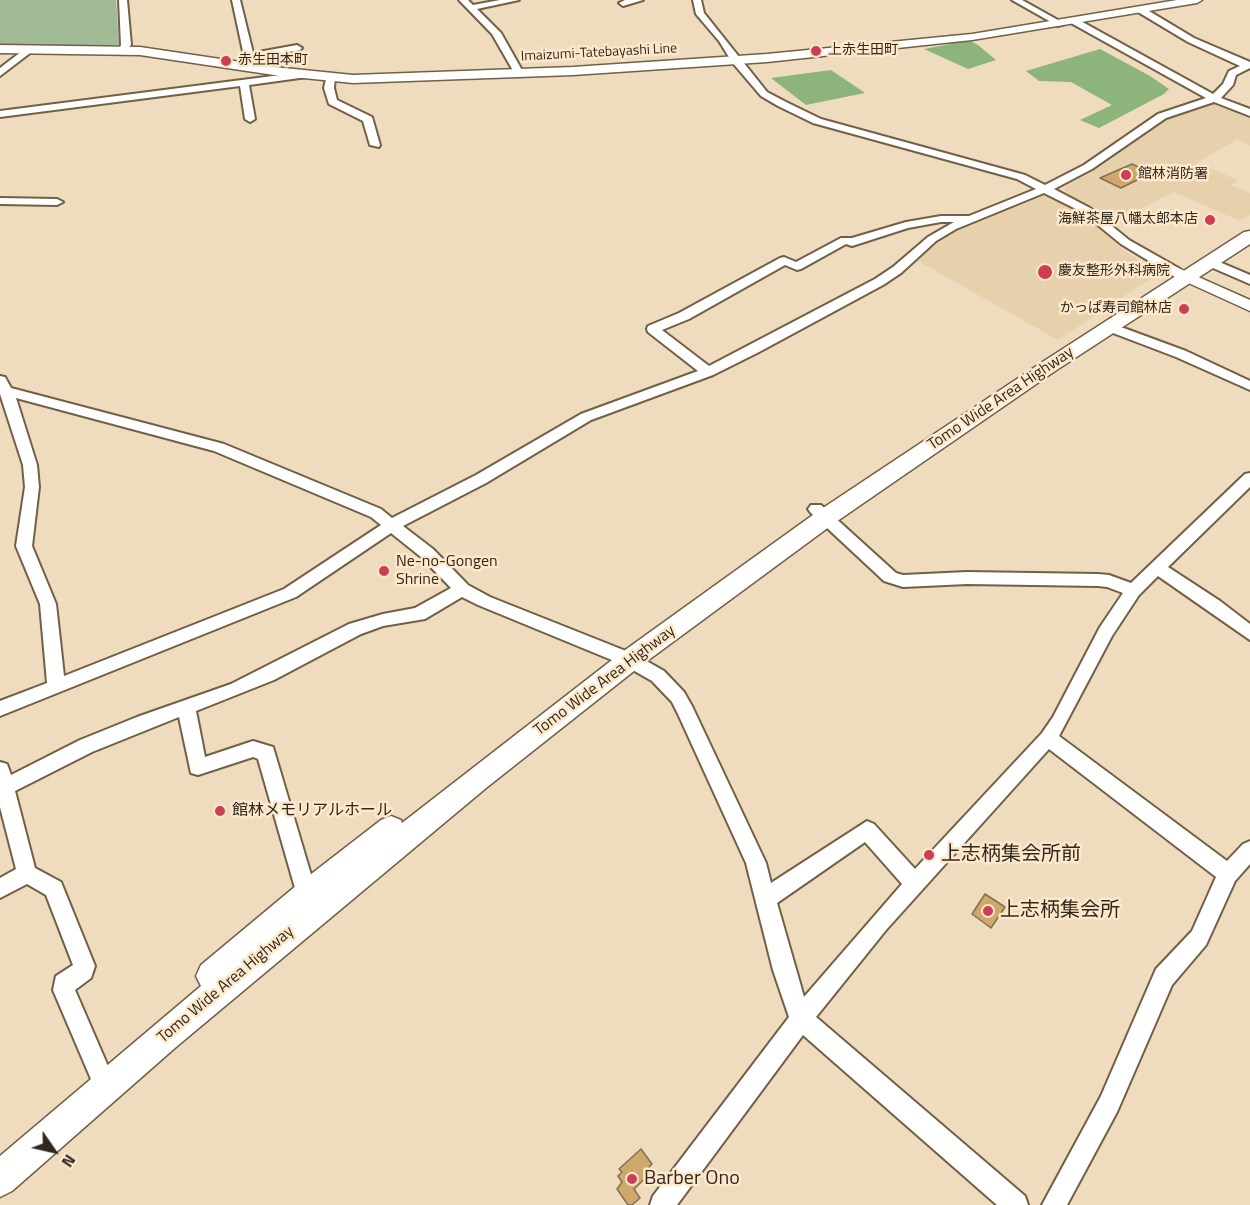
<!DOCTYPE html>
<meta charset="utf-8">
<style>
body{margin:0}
#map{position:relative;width:1250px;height:1205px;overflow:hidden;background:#efdbbe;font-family:"Titillium Web",sans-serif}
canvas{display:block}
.north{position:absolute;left:24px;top:1121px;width:60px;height:60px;-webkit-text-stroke:4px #fde8cb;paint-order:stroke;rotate:124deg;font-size:16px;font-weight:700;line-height:24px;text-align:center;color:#2f281d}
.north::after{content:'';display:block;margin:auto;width:21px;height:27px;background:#2f281d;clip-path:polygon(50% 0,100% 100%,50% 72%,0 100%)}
</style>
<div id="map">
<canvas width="1250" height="1205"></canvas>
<div class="north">N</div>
</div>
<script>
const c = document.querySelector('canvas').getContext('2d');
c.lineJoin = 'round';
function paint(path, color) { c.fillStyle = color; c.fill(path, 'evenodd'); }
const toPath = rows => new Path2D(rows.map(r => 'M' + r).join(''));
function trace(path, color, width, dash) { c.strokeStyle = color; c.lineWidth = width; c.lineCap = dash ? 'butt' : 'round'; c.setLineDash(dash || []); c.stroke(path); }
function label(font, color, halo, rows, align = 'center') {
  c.font = font + ' "Titillium Web","Noto Sans JP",sans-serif'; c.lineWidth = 5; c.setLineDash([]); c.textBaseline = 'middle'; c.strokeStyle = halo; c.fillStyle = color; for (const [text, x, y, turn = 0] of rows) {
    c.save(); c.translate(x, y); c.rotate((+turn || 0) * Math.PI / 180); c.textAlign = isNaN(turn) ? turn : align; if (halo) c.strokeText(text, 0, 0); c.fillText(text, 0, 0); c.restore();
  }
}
paint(toPath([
 [1215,104,1250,117,1250,146,1237,139,1197,163,1238,180,1231,185,1250,193,1250,215,1240,221,1174,192,1111,224,1091,207,1065,192,1065,187,1090,173,1151,128,1167,119],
 [1042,196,1053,197,1084,215,1123,250,1151,267,1153,277,1058,340,918,261,935,245,960,229]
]), '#e7d0ac');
paint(toPath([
 [0,0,116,0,119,45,0,45]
]), '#a0bb95');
paint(toPath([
 [957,34,978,45,996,60,968,69,924,49,951,44,939,36],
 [1100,49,1150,76,1169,89,1164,94,1099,128,1080,120,1112,105,1071,82,1039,81,1026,71],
 [831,70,865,93,806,105,771,78]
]), '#8db47b');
const building = toPath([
 [1132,164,1151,173,1121,188,1100,178,1132,164],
 [985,894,1005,907,991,928,972,914,985,894],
 [641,1149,652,1164,649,1167,652,1172,634,1189,640,1198,632,1205,628,1205,617,1189,622,1182,618,1176,622,1172,619,1169,641,1149]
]);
paint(building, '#cfa86b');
trace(building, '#817055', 1.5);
const minor = toPath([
 [119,0,127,0,131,45,123,53,118,50,121,45,119,0],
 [232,0,240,0,253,53,297,45,302,48,300,50,253,58,247,69,241,69,239,67,244,56,232,0],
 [459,0,468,0,473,5,500,0,519,0,477,9,501,33,523,72,521,74,515,74,492,34,459,0],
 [625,0,643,0,623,6,619,3,625,0],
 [693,0,701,0,704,13,767,92,786,102,821,119,1025,175,1045,185,1084,165,1158,114,1206,98,1071,23,1071,19,1077,19,1213,94,1223,84,1229,71,1240,66,1188,42,1138,12,1138,8,1144,8,1194,38,1250,62,1250,68,1236,75,1233,85,1221,98,1250,109,1250,116,1214,102,1166,118,1092,169,1054,189,1090,208,1129,240,1180,269,1180,275,1172,275,1121,244,1082,212,1044,193,956,229,936,241,901,273,883,285,759,352,713,375,591,420,486,483,403,526,433,549,468,585,490,597,636,655,664,671,684,692,692,706,766,863,771,883,867,821,874,824,915,869,1042,733,1053,717,1100,627,1123,593,1107,587,1098,586,967,584,903,587,884,581,811,513,808,509,811,505,821,505,896,573,903,575,967,572,1098,574,1109,575,1131,583,1245,474,1250,473,1250,487,1168,567,1220,601,1250,624,1250,640,1158,576,1139,595,1112,636,1059,736,1227,861,1243,844,1250,841,1250,864,1235,881,1206,945,1172,985,1117,1112,1067,1205,1042,1205,1101,1096,1156,969,1192,931,1216,877,1049,749,886,930,816,1017,1025,1196,1028,1205,997,1205,803,1035,677,1205,650,1205,653,1196,789,1017,773,970,746,863,678,714,672,702,652,681,624,665,478,605,462,597,425,619,383,626,361,634,274,680,196,711,205,757,253,741,273,747,317,895,314,902,307,905,300,902,297,895,258,759,253,757,198,775,191,773,179,717,92,752,15,791,35,868,61,882,95,966,91,978,75,990,110,1071,107,1079,99,1082,91,1079,53,990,56,976,73,965,46,895,27,884,0,898,0,878,16,869,0,807,0,762,7,764,11,775,80,740,137,717,231,684,349,624,383,614,415,608,451,588,421,557,391,533,296,597,0,716,0,701,47,683,40,604,16,546,25,487,23,465,0,394,0,376,5,377,11,388,224,444,381,509,392,518,476,475,581,414,698,371,648,332,647,329,648,326,679,313,780,258,784,257,796,262,841,238,852,238,906,222,941,216,969,216,1036,189,1017,179,813,123,778,106,761,96,732,62,719,41,696,14,693,0],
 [941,222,954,222,928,237,893,267,875,279,709,366,662,330,689,319,785,265,797,270,801,269,846,244,852,246,908,228,941,222],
 [16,398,214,451,371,517,381,525,284,589,64,676,56,604,32,546,39,487,37,465,16,398],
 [865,842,902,884,804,997,777,903,865,842],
 [1012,0,1022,0,1065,24,1058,26,1012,0],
 [26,48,34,50,0,76,0,68,26,48],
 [304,72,307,73,307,77,249,85,255,119,250,122,245,119,240,86,0,117,0,111,304,72],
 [327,75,335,77,334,88,337,100,372,117,380,145,379,147,370,145,363,121,329,104,324,88,327,75],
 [0,198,57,199,63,202,57,205,0,204,0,198],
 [1210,258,1250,275,1250,284,1206,265,1206,259,1210,258],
 [1110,323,1186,351,1250,381,1250,390,1176,357,1105,330,1104,327,1110,323]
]);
const major = toPath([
 [1177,0,1202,0,1197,3,972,40,767,62,573,75,353,83,274,75,140,55,0,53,0,45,140,47,274,67,353,75,573,67,767,54,972,34,1177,0],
 [1176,267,1250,300,1250,311,1171,275,1168,272,1171,269,1176,267]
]);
const highway = toPath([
 [1250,231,1250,244,1055,371,833,524,639,667,486,788,176,1047,12,1191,0,1197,0,1156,201,986,196,976,201,965,297,885,381,820,391,816,401,820,402,823,621,653,817,512,1041,363,1244,232,1250,231]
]);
trace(minor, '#716046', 4);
trace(major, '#716046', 3);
trace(highway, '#716046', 3);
paint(minor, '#fff');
paint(major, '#fff');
paint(highway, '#fff');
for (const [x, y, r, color] of [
 [816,51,6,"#cd3d54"],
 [226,61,6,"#cd3d54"],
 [1126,175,6,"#cd3d54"],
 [1210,220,6,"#cd3d54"],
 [1045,272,8,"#cd3d54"],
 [1184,309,6,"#cd3d54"],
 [384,571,6,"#cd3d54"],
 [220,811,6,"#cd3d54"],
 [929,855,6,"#cd3d54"],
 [988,911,6,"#cd3d54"],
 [632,1179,6,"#cd3d54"]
]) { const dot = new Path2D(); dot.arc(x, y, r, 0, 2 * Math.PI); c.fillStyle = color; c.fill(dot); trace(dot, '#fde8cb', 2); }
label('14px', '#2f281d', '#fde8cb', [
 ["上赤生田町",828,51],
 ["赤生田本町",238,61],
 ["館林消防署",1138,175],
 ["海鮮茶屋八幡太郎本店",1198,220,"right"],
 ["慶友整形外科病院",1058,272],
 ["かっぱ寿司館林店",1172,309,"right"]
], 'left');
label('14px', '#2f281d', '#fde8cb', [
 ["Imaizumi-Tatebayashi Line",599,53,-3]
]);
label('16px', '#2f281d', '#fde8cb', [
 ["Tomo Wide Area Highway",1001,399,-34],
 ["Tomo Wide Area Highway",605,681,-37],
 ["Tomo Wide Area Highway",226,985,-40]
]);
label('16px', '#2f281d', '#fde8cb', [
 ["Ne-no-Gongen",396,562],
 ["Shrine",396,580],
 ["館林メモリアルホール",232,811]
], 'left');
label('20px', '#2f281d', '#fde8cb', [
 ["上志柄集会所前",941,855],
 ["上志柄集会所",1000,911],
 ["Barber Ono",644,1179]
], 'left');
</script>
